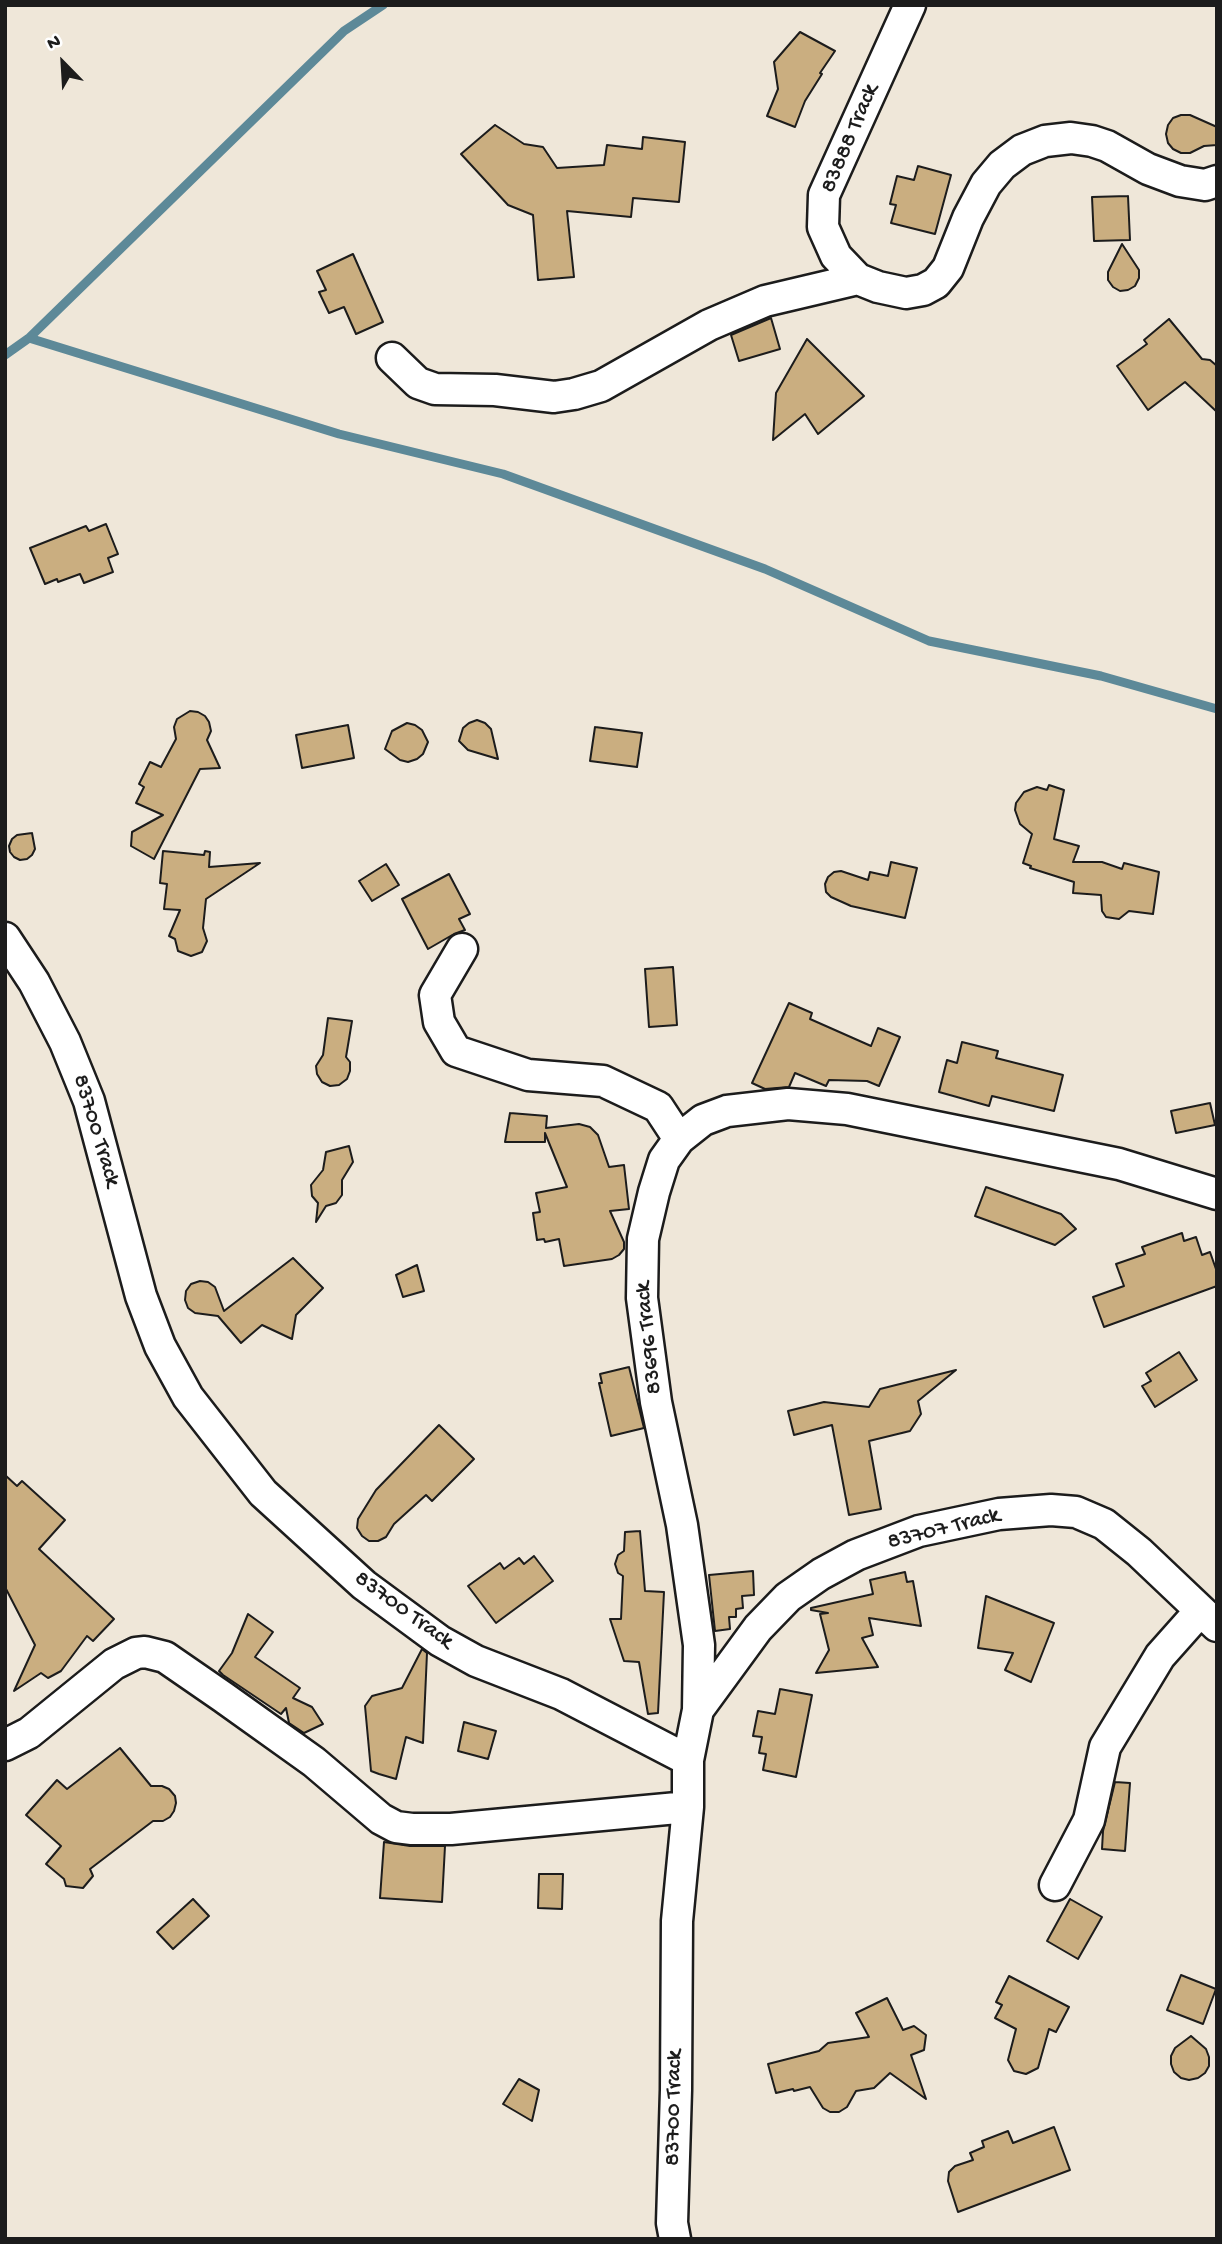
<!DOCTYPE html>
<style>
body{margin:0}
#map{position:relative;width:1222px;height:2244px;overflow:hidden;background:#efe7d9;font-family:"Gochi Hand",sans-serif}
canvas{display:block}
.frame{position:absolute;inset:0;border:7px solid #1c1c1c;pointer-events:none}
.north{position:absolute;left:28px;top:28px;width:70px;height:70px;-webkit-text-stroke:5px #fff;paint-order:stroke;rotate:336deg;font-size:19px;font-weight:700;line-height:28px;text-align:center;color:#1c1c1c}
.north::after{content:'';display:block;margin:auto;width:24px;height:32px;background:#1c1c1c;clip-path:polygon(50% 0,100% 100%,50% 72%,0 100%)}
</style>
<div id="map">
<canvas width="1222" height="2244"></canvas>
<div class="frame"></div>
<div class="north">N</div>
</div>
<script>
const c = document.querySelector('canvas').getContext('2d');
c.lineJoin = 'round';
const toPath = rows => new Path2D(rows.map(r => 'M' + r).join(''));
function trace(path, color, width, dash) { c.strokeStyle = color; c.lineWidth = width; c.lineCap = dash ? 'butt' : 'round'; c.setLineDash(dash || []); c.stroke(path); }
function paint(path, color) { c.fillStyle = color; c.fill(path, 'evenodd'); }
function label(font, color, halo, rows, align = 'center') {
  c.font = font + ' "Gochi Hand",sans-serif'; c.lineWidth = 5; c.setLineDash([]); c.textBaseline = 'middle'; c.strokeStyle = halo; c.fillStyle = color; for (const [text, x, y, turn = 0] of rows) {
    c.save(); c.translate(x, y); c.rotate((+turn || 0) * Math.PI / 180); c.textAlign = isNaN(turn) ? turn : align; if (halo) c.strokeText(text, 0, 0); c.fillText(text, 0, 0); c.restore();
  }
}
trace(toPath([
 [29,338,339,434,503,474,765,569,929,641,1101,676,1217,709],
 [5,355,29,338,344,31,383,5]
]), '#5d8998', 9);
const building = toPath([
 [800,32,835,51,820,73,822,74,805,101,795,127,767,116,778,89,774,62,800,32],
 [1181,115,1190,115,1217,127,1217,145,1204,146,1190,153,1181,153,1173,149,1168,143,1166,134,1168,125,1173,118,1181,115],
 [495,125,524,144,543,147,557,168,604,165,607,145,642,149,643,137,685,142,679,202,633,198,631,217,567,211,574,277,538,280,533,215,508,205,461,154,495,125],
 [918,166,951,175,935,234,891,223,896,205,890,204,897,176,914,180,918,166],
 [1128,196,1130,240,1094,241,1092,197,1128,196],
 [1122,244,1139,270,1139,278,1135,286,1128,290,1120,291,1113,287,1108,280,1108,272,1122,244],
 [353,254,383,322,356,334,344,307,329,313,319,292,326,290,317,271,353,254],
 [771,318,780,349,739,361,731,335,771,318],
 [1169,319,1202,359,1210,360,1217,366,1217,412,1185,382,1148,410,1117,366,1147,344,1144,340,1169,319],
 [807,339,864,396,818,434,805,414,773,440,776,393,807,339],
 [106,524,118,554,108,558,113,572,84,583,80,574,58,582,57,579,45,584,30,548,86,526,89,531,106,524],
 [190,711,198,712,205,716,209,722,211,731,207,740,220,768,200,769,154,859,131,846,132,832,163,815,136,803,144,787,139,784,150,762,161,767,176,739,174,727,177,719,190,711],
 [477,720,485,723,491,729,498,759,468,750,459,741,463,728,469,723,477,720],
 [407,723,415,725,422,730,428,742,423,754,417,759,408,762,400,760,385,749,392,731,407,723],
 [348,725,354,758,302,768,296,735,348,725],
 [595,727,642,733,637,767,590,761,595,727],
 [1049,785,1064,790,1054,839,1079,846,1073,862,1102,862,1122,869,1124,863,1159,872,1153,914,1129,911,1119,919,1106,917,1102,911,1101,895,1073,893,1074,882,1030,868,1031,866,1023,863,1032,834,1020,824,1015,810,1016,803,1024,792,1037,787,1047,790,1049,785],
 [32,833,35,849,32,855,27,859,20,860,14,857,10,852,9,846,12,839,17,835,32,833],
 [163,851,204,855,205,851,210,852,209,867,260,863,206,899,203,928,207,941,202,952,191,956,178,951,175,939,169,936,180,910,164,909,167,884,160,883,163,851],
 [891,862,917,868,905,918,851,906,831,897,826,892,825,884,828,877,834,872,841,871,868,880,870,872,888,876,891,862],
 [386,864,399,885,372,901,359,881,386,864],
 [449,874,470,914,459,919,465,930,454,934,428,949,402,899,449,874],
 [673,967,677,1025,649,1027,645,969,673,967],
 [789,1003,812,1013,810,1019,871,1046,878,1028,900,1037,879,1086,867,1081,829,1080,826,1086,795,1073,789,1087,765,1089,752,1083,789,1003],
 [328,1018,352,1021,346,1057,350,1062,350,1071,347,1079,339,1085,330,1086,322,1082,317,1074,316,1066,323,1055,328,1018],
 [962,1042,998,1051,996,1058,1063,1075,1054,1111,992,1096,989,1106,939,1092,947,1060,957,1063,962,1042],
 [1210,1103,1215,1125,1176,1133,1171,1111,1210,1103],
 [510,1113,547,1116,546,1128,579,1124,590,1127,598,1135,609,1167,624,1165,629,1209,610,1211,624,1242,624,1249,619,1255,612,1259,564,1266,559,1239,545,1242,544,1239,537,1240,533,1213,540,1212,536,1193,567,1187,545,1133,545,1142,505,1142,510,1113],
 [349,1146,353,1162,342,1180,342,1195,336,1203,326,1206,316,1222,318,1203,312,1196,311,1185,323,1170,326,1152,349,1146],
 [986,1187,1061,1214,1076,1229,1055,1245,975,1216,986,1187],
 [1182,1233,1184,1241,1196,1237,1202,1255,1210,1252,1217,1272,1217,1286,1104,1327,1093,1297,1124,1286,1116,1264,1145,1254,1142,1247,1182,1233],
 [293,1258,323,1288,296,1315,292,1339,262,1325,241,1343,218,1316,195,1313,188,1308,185,1300,186,1291,191,1284,200,1281,208,1282,215,1287,224,1311,293,1258],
 [417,1265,424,1291,403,1297,396,1275,417,1265],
 [1179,1352,1197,1380,1155,1407,1142,1386,1151,1381,1146,1373,1179,1352],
 [629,1367,644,1428,611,1436,599,1383,602,1383,600,1374,629,1367],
 [956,1370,918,1401,921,1414,910,1431,869,1441,881,1509,849,1515,832,1425,794,1435,788,1411,824,1402,869,1407,880,1389,956,1370],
 [439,1425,474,1459,432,1501,426,1495,394,1524,386,1537,378,1541,369,1541,362,1536,357,1528,358,1519,376,1490,439,1425],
 [5,1475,17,1486,22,1481,65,1520,39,1549,114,1619,93,1641,87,1636,61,1671,48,1678,41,1673,14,1691,35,1645,5,1587,5,1475],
 [640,1531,645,1591,664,1592,658,1713,648,1714,639,1662,624,1661,610,1619,621,1619,623,1576,618,1573,615,1564,618,1555,624,1551,625,1532,640,1531],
 [534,1556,553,1581,496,1623,468,1586,500,1563,504,1569,519,1558,524,1564,534,1556],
 [753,1571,754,1595,742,1596,743,1608,736,1609,736,1617,729,1617,730,1629,715,1631,709,1575,753,1571],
 [905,1572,907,1582,913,1581,921,1626,869,1618,873,1635,862,1638,878,1667,816,1673,829,1650,820,1614,828,1613,811,1610,811,1608,873,1594,870,1580,905,1572],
 [986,1596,1054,1623,1031,1682,1005,1670,1013,1653,978,1648,986,1596],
 [248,1614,273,1632,255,1657,300,1688,293,1698,312,1707,323,1724,304,1733,289,1723,286,1708,281,1714,223,1675,219,1671,232,1653,248,1614],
 [422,1649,427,1653,423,1743,406,1737,396,1779,379,1774,371,1771,365,1706,372,1696,402,1688,422,1649],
 [780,1689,812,1695,796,1777,763,1770,766,1754,759,1753,762,1737,753,1736,758,1711,775,1714,780,1689],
 [464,1722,496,1731,488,1759,458,1751,464,1722],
 [120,1748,151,1786,162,1786,169,1789,175,1796,176,1803,174,1811,170,1817,163,1821,153,1821,90,1869,93,1876,83,1888,66,1886,64,1879,46,1864,61,1846,26,1815,57,1780,67,1789,120,1748],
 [1115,1782,1130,1783,1125,1851,1102,1849,1103,1831,1115,1782],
 [384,1842,410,1846,445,1846,442,1902,380,1898,384,1842],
 [539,1874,563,1874,562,1909,538,1908,539,1874],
 [193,1899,209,1916,173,1949,157,1932,193,1899],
 [1070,1899,1102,1917,1078,1959,1047,1941,1070,1899],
 [1181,1975,1216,1989,1203,2024,1167,2010,1181,1975],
 [1009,1976,1069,2007,1056,2032,1049,2029,1038,2068,1026,2074,1014,2071,1008,2060,1016,2029,995,2018,1002,2005,996,2002,1009,1976],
 [887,1998,903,2030,914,2026,926,2035,924,2050,911,2055,926,2099,890,2073,874,2088,856,2091,847,2107,839,2112,830,2112,823,2108,810,2087,794,2091,793,2089,776,2093,768,2064,819,2051,828,2043,869,2037,856,2013,887,1998],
 [1191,2036,1206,2049,1209,2057,1209,2066,1205,2073,1198,2078,1189,2080,1181,2078,1174,2072,1171,2064,1171,2056,1175,2048,1191,2036],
 [519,2079,539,2090,532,2121,503,2104,519,2079],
 [1054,2127,1070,2170,958,2212,948,2181,949,2172,955,2166,973,2160,970,2153,984,2147,982,2141,1008,2131,1013,2143,1054,2127]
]);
paint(building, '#caae80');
trace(building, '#1c1c1c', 2);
const minor = toPath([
 [910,5,824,195,823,227,836,256,858,279,878,287,906,293,923,290,936,283,948,268,968,218,986,184,1002,165,1022,150,1045,141,1071,138,1092,141,1107,146,1148,169,1180,181,1205,185,1217,181],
 [392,358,418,383,435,389,495,390,554,397,574,394,601,386,709,325,765,301,858,279],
 [5,938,34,982,65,1042,89,1101,141,1296,160,1346,188,1397,263,1493,364,1585,440,1641,476,1661,561,1694,688,1760],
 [462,949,435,995,439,1022,456,1051,528,1075,603,1081,658,1107,679,1139],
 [698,1710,758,1628,788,1597,821,1574,856,1555,919,1531,999,1514,1051,1510,1076,1512,1104,1524,1139,1552,1217,1626],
 [5,1745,29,1733,114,1664,136,1653,145,1652,165,1657,223,1697,314,1762,381,1819,396,1827,412,1829,451,1829,688,1807],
 [1055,1885,1089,1820,1105,1747,1160,1656,1200,1611],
 [675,2239,672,2223,676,2090,677,1921,688,1807,688,1760,698,1710,699,1645,682,1525,656,1402,642,1298,643,1239,654,1192,664,1160,679,1139,703,1120,727,1111,788,1104,847,1109,1119,1164,1217,1194]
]);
trace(minor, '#1c1c1c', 35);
trace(minor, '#fff', 30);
label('23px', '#1c1c1c', '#fff', [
 ["83888 Track",851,139,-67],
 ["83700 Track",95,1131,73],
 ["83696 Track",650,1338,-96],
 ["83707 Track",944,1530,-14],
 ["83700 Track",403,1611,36],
 ["83700 Track",675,2108,-89]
]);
</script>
